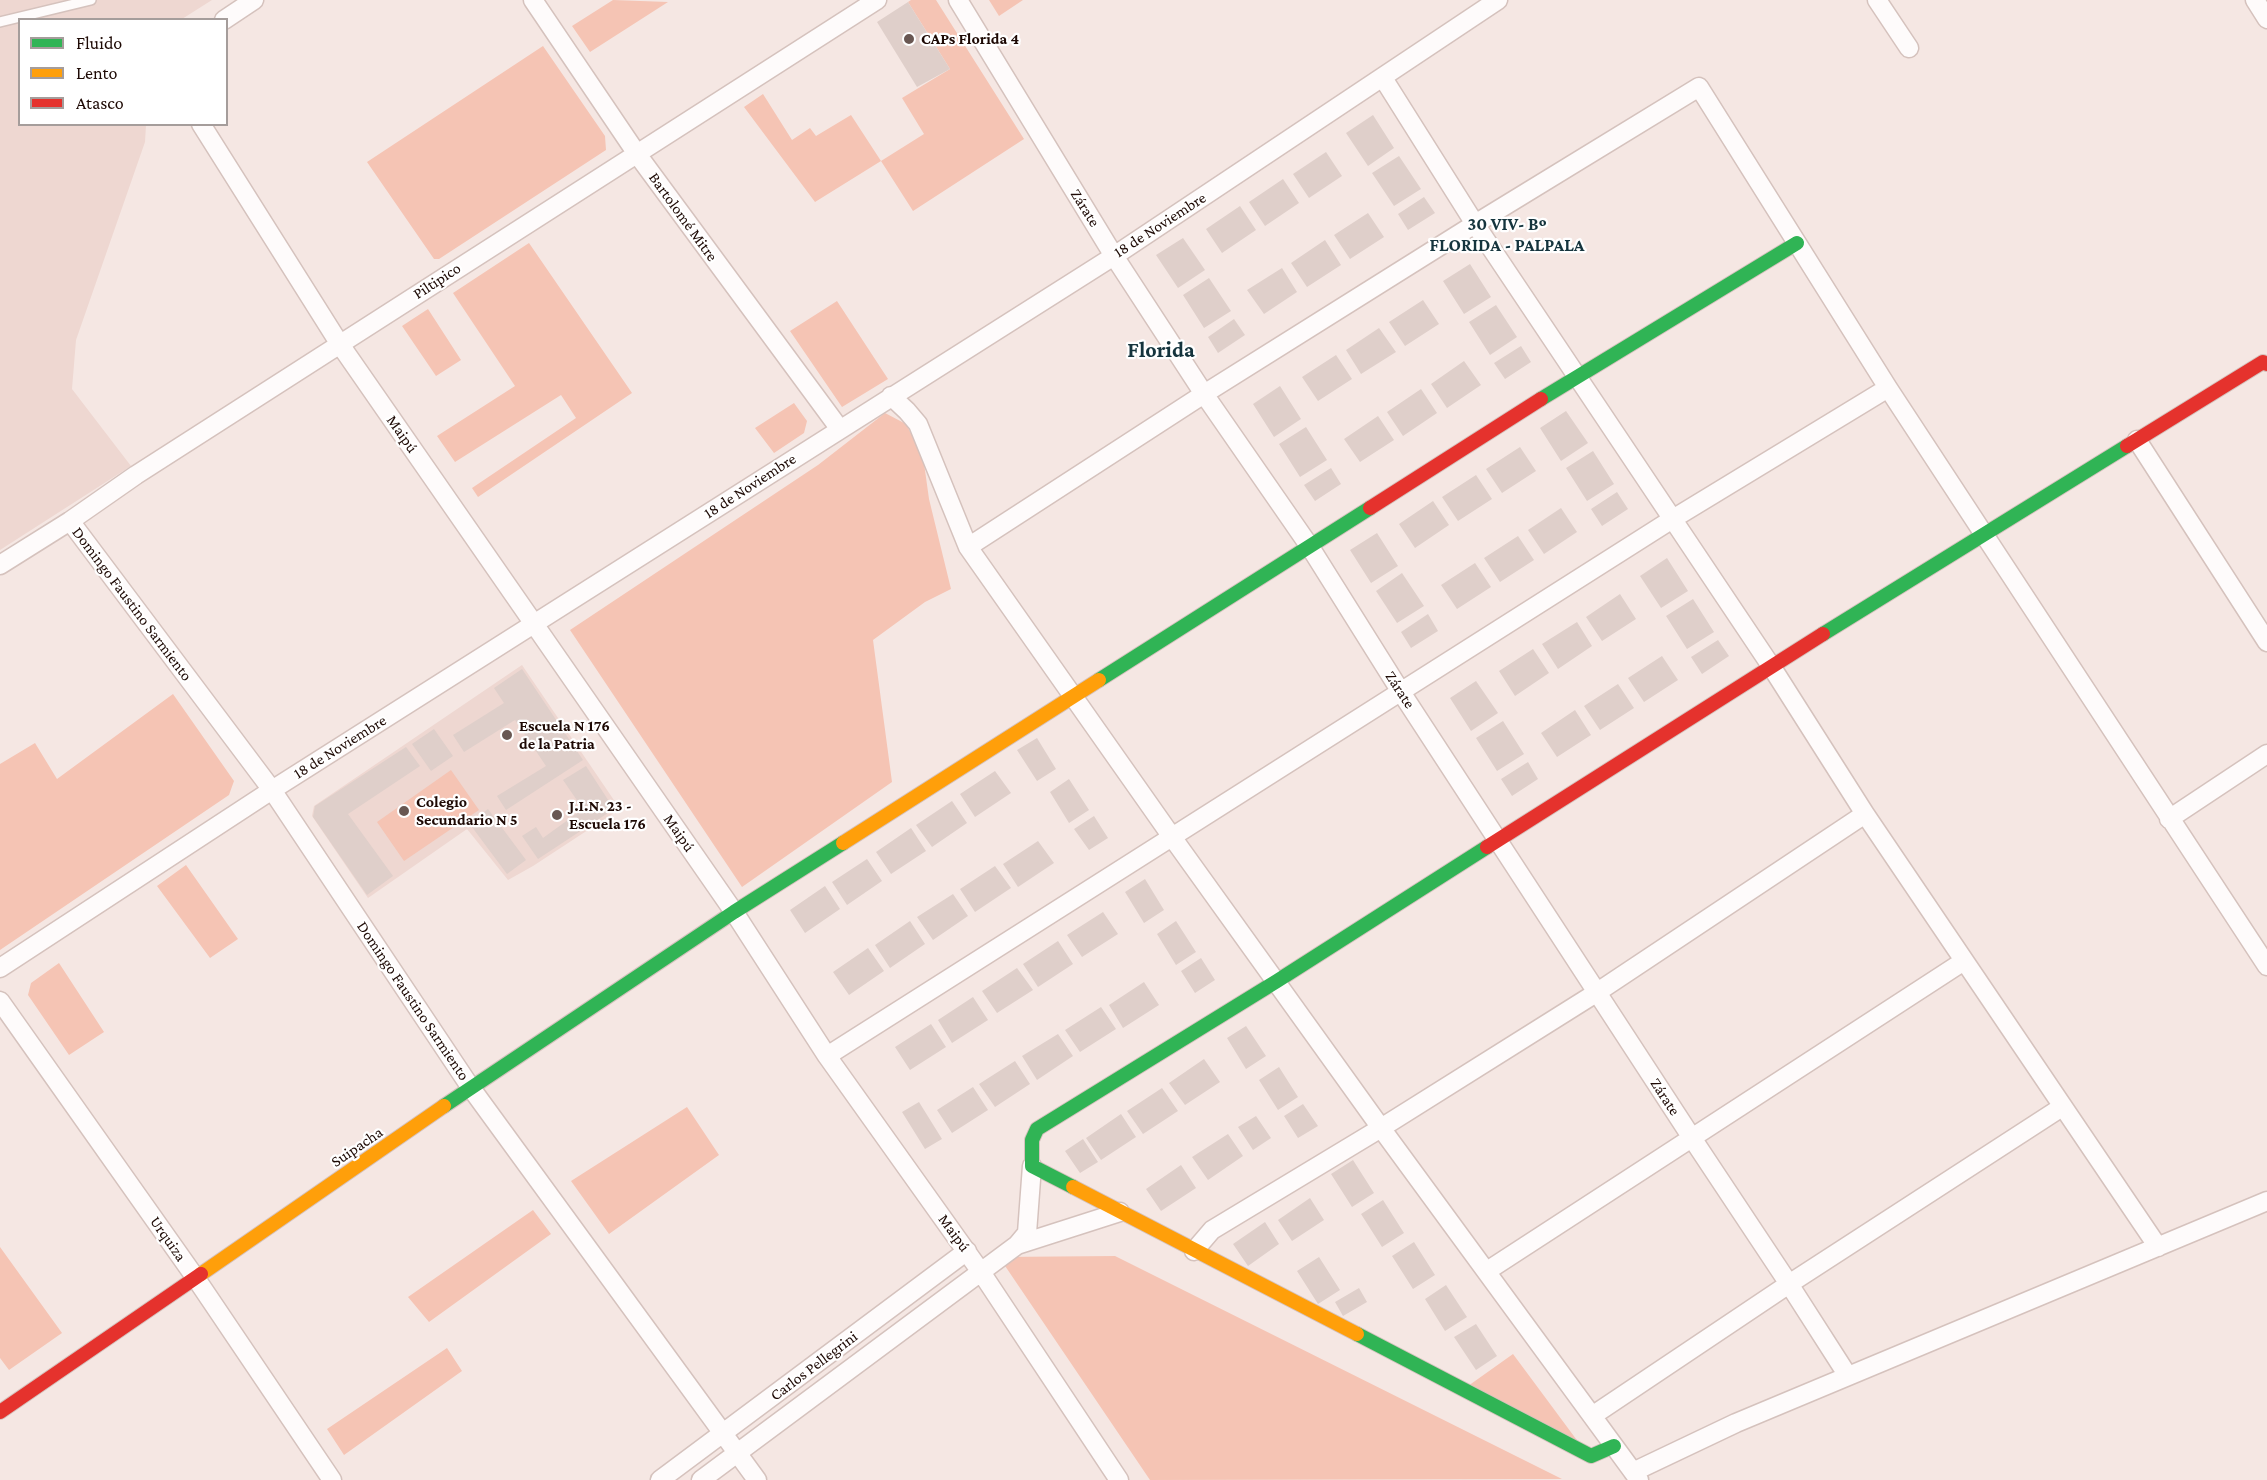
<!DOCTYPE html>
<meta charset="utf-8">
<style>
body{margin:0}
#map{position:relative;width:2267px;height:1480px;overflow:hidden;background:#f5e7e3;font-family:"Crimson Pro",serif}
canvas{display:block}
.legend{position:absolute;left:18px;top:18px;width:210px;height:108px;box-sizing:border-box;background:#fff;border:2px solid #a59d9b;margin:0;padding:8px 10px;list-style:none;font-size:18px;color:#1d0904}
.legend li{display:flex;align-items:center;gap:12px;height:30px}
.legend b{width:30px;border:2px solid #a59d9b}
</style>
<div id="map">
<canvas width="2267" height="1480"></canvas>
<ul class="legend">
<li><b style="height:8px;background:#30b455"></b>Fluido</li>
<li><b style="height:8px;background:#ff9f0a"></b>Lento</li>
<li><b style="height:8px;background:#e5322d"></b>Atasco</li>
</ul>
</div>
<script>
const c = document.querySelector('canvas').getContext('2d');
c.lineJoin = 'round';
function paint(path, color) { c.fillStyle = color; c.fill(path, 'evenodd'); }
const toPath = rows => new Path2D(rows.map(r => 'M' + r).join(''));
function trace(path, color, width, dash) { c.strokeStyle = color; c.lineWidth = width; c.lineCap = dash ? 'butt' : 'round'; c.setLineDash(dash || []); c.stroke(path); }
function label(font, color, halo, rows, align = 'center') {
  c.font = font + ' "Crimson Pro",serif'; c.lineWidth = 4.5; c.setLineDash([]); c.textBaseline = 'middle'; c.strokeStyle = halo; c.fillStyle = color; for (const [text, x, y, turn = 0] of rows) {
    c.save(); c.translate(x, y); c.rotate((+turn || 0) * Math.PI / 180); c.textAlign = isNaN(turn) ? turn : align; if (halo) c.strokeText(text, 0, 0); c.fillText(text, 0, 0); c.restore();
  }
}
paint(toPath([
 [0,0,212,0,182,19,20,20,20,124,146,125,145,142,76,340,72,389,131,466,0,550],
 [522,665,620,809,533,866,508,880,467,829,368,898,312,816,314,806]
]), '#eed7d1');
paint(toPath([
 [613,0,668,2,590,52,572,26],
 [911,0,936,0,1024,139,913,211,881,161,815,202,744,107,763,94,792,140,810,128,816,136,851,115,881,161,924,134,902,98,950,69,908,2],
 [989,0,1023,0,999,16],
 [543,46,605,136,606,150,439,259,434,259,367,162],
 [529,243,632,393,478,497,472,488,576,418,561,395,455,462,437,436,515,386,453,293],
 [837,301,888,379,842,407,790,331],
 [428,309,461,360,436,376,402,326],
 [794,403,807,421,804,433,774,453,755,428],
 [885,413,906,424,923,456,929,499,951,589,925,602,873,640,892,782,742,887,570,630,818,465],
 [173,694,234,781,229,795,0,950,0,764,35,743,57,779],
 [451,770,479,810,404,861,377,822],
 [186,865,238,939,210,958,157,886],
 [59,963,104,1032,69,1055,28,995,31,983],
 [687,1107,719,1155,609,1234,571,1181],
 [533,1210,551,1234,429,1322,408,1297],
 [0,1247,62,1333,9,1370,0,1358],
 [1115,1256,1562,1479,1150,1480,999,1257],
 [447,1348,462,1371,344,1455,327,1429],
 [1513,1354,1579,1443,1461,1391]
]), '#f5c4b4');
paint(toPath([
 [908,2,950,69,917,87,877,22],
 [1373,115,1394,148,1368,166,1346,133],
 [1326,152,1342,176,1309,198,1293,174],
 [1399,156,1421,189,1394,206,1372,173],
 [1283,179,1299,203,1265,226,1249,202],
 [1424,197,1435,213,1408,230,1398,214],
 [1240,206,1256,230,1222,253,1206,229],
 [1368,213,1384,237,1350,259,1334,235],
 [1183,238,1205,270,1178,288,1156,255],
 [1325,240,1341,265,1307,287,1291,263],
 [1470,264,1491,297,1464,314,1443,281],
 [1282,268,1297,292,1264,314,1247,290],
 [1209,278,1231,311,1204,328,1183,295],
 [1423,300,1439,324,1405,346,1389,322],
 [1496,305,1517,337,1490,355,1469,322],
 [1234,319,1245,335,1218,353,1208,337],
 [1379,328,1396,352,1361,374,1346,350],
 [1521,346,1531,362,1505,379,1494,363],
 [1336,355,1352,379,1318,401,1302,377],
 [1464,361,1481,385,1447,408,1431,384],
 [1280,386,1301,419,1274,437,1253,404],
 [1421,389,1437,413,1403,436,1387,412],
 [1566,411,1588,443,1561,461,1540,428],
 [1378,416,1394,440,1360,462,1344,439],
 [1306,427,1327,460,1300,477,1279,444],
 [1520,447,1536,471,1502,493,1486,469],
 [1593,451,1614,484,1587,501,1566,468],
 [1331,468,1341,484,1315,501,1304,485],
 [1476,475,1492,499,1458,521,1442,497],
 [1617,492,1628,509,1602,526,1591,509],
 [1433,501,1449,525,1415,548,1399,524],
 [1561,508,1577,532,1544,554,1528,530],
 [1377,533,1398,566,1371,583,1350,550],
 [1518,536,1534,560,1500,582,1484,558],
 [1667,558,1688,591,1661,608,1640,576],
 [1475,563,1491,587,1457,609,1441,585],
 [1402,573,1424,606,1397,623,1376,591],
 [1620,594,1636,619,1602,641,1586,617],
 [1693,599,1714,632,1687,649,1666,616],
 [1428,614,1438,631,1411,648,1401,632],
 [1577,622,1592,646,1558,669,1542,644],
 [1718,640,1729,656,1702,674,1691,657],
 [1533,649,1549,673,1515,696,1499,671],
 [1662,656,1678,680,1644,702,1628,678],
 [522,669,583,760,506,810,497,796,546,766,515,720,464,752,453,735,504,703,494,688],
 [1476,681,1498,713,1471,731,1450,698],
 [1618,684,1634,708,1600,730,1584,706],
 [1575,710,1591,735,1557,757,1541,733],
 [1503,721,1524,754,1497,771,1476,738],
 [434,729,453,756,431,771,412,744],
 [1037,738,1056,769,1037,781,1017,750],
 [406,747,420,766,348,814,393,876,367,895,313,817,315,806],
 [1528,762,1538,779,1512,796,1501,779],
 [586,766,614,809,538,859,522,836,536,827,543,838,583,809,563,780],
 [995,771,1011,793,975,817,960,794],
 [1069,779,1089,810,1069,823,1050,792],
 [952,801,967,823,932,847,916,825],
 [488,809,526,860,507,874,469,823],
 [1094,816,1108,838,1089,850,1074,829],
 [911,828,926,851,891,874,876,852],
 [1038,841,1054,863,1018,887,1003,864],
 [867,859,882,881,847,905,832,882],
 [995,866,1011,888,975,912,960,889],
 [1145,879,1164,910,1144,923,1125,892],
 [825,886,840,909,805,933,790,910],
 [953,894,968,916,933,940,917,917],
 [1103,912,1118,934,1082,957,1067,935],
 [910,921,925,944,890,968,875,945],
 [1176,921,1196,952,1176,965,1157,934],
 [1058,941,1073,964,1038,987,1023,964],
 [868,948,884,971,849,995,833,972],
 [1201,958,1215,980,1195,993,1181,971],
 [1017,968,1033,990,997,1013,982,991],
 [1144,982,1159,1005,1123,1028,1109,1005],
 [973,997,988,1020,952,1043,938,1020],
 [1101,1007,1116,1029,1080,1052,1065,1030],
 [931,1024,946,1047,910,1070,895,1047],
 [1246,1026,1266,1056,1246,1069,1227,1038],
 [1058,1034,1073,1056,1037,1080,1022,1056],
 [1204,1059,1220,1082,1185,1105,1169,1083],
 [1015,1061,1030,1084,995,1107,979,1084],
 [1279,1067,1298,1097,1278,1110,1259,1080],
 [973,1087,988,1110,952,1133,937,1110],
 [1162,1088,1178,1111,1143,1134,1127,1111],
 [919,1102,942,1139,925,1149,902,1112],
 [1303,1104,1318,1126,1298,1138,1284,1116],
 [1121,1114,1136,1137,1101,1160,1086,1138],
 [1256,1116,1271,1138,1253,1150,1238,1127],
 [1228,1134,1243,1156,1208,1180,1192,1157],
 [1083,1139,1098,1162,1080,1173,1065,1151],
 [1353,1160,1374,1193,1352,1207,1331,1174],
 [1181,1165,1196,1188,1161,1211,1146,1189],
 [1310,1198,1324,1220,1292,1241,1278,1220],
 [1383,1200,1404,1233,1382,1247,1361,1214],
 [1265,1222,1279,1244,1248,1266,1233,1244],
 [1414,1242,1435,1275,1413,1289,1392,1256],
 [1319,1257,1340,1290,1318,1304,1297,1271],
 [1446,1285,1467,1317,1445,1331,1425,1299],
 [1359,1288,1367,1302,1343,1316,1335,1302],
 [1476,1324,1497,1356,1476,1370,1454,1337]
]), '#dfcfca');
const lane = toPath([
 [0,22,91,0]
]);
const street = toPath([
 [533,0,637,154,839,428],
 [958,0,1114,256,1204,394,1310,547,1401,692,1692,1138,1789,1284,1848,1376],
 [1877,0,1909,48],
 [2255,0,2267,19],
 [224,20,254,0],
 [1383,78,1475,224,1771,666,1865,814,2158,1247],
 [201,124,339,343,734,912,827,1056,981,1272,1119,1480],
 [891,396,907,411,918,424,968,547,1172,837,1381,1128,1639,1480],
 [2137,440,2267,642],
 [70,521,272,790,471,1088,757,1480],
 [968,547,1204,394,1475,224,1699,87,1888,388,2267,966],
 [0,565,70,521,136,475,877,0],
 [2169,819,2267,754],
 [0,968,272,790,1114,256,1498,0],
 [0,1001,195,1277,332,1480],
 [827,1056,1671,520,1888,388],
 [1017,1245,1120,1212],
 [1194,1251,1212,1230,1381,1128,1596,993,1865,814],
 [1487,1271,1964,961],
 [1592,1416,1789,1284,2062,1107],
 [1633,1472,1736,1423,2267,1201],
 [660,1480,967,1251],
 [701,1480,1017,1245,1027,1233,1032,1166]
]);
const fast = toPath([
 [1541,399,1797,243],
 [1823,634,2127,446],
 [1099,680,1370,508],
 [444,1106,734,912,843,843],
 [1073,1187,1032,1166,1032,1140,1037,1129,1277,981,1487,847],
 [1357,1334,1591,1456,1614,1446]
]);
const slow = toPath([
 [843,843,1099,680],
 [1073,1187,1357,1334],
 [201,1274,444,1106]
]);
const jam = toPath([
 [2127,446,2263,362,2267,364],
 [1370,508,1541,399],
 [1487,847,1823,634],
 [0,1412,201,1274]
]);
trace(lane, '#d5c2bd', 12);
trace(street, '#d5c2bd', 21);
trace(fast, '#d5c2bd', 16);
trace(slow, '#d5c2bd', 16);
trace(jam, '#d5c2bd', 16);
trace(lane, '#fefbfb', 9);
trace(street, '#fefbfb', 18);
trace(fast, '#30b455', 14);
trace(slow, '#ff9f0a', 14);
trace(jam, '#e5322d', 14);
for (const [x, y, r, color] of [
 [909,39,6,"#695752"],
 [507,735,6,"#695752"],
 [404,811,6,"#695752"],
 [557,815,6,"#695752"]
]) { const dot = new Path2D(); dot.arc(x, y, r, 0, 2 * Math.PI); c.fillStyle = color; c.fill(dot); trace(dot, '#fff', 2); }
label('bold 16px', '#1d0904', '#fff', [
 ["CAPs Florida 4",921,39],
 ["Escuela N 176",519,726],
 ["de la Patria",519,744],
 ["Colegio",416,802],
 ["Secundario N 5",416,820],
 ["J.I.N. 23 -",569,806],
 ["Escuela 176",569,824]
], 'left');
label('16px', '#1d0904', '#fff', [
 ["Zárate",1085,208,58],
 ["Bartolomé Mitre",683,217,54],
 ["18 de Noviembre",1160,225,-33],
 ["Piltipico",437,281,-33],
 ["Maipú",402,434,55],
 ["18 de Noviembre",750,486,-33],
 ["Domingo Faustino Sarmiento",132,604,53],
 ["Zárate",1400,690,57],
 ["18 de Noviembre",340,747,-32],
 ["Maipú",679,833,55],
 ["Domingo Faustino Sarmiento",413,1001,56],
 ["Zárate",1665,1097,57],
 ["Suipacha",357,1147,-34],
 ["Maipú",954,1233,54],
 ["Urquiza",168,1239,55],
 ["Carlos Pellegrini",814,1366,-37]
]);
label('bold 18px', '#15343d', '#fff', [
 ["30 VIV- Bº",1507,224],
 ["FLORIDA - PALPALA",1507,245]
]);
label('bold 22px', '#15343d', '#fff', [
 ["Florida",1161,350]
]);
</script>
